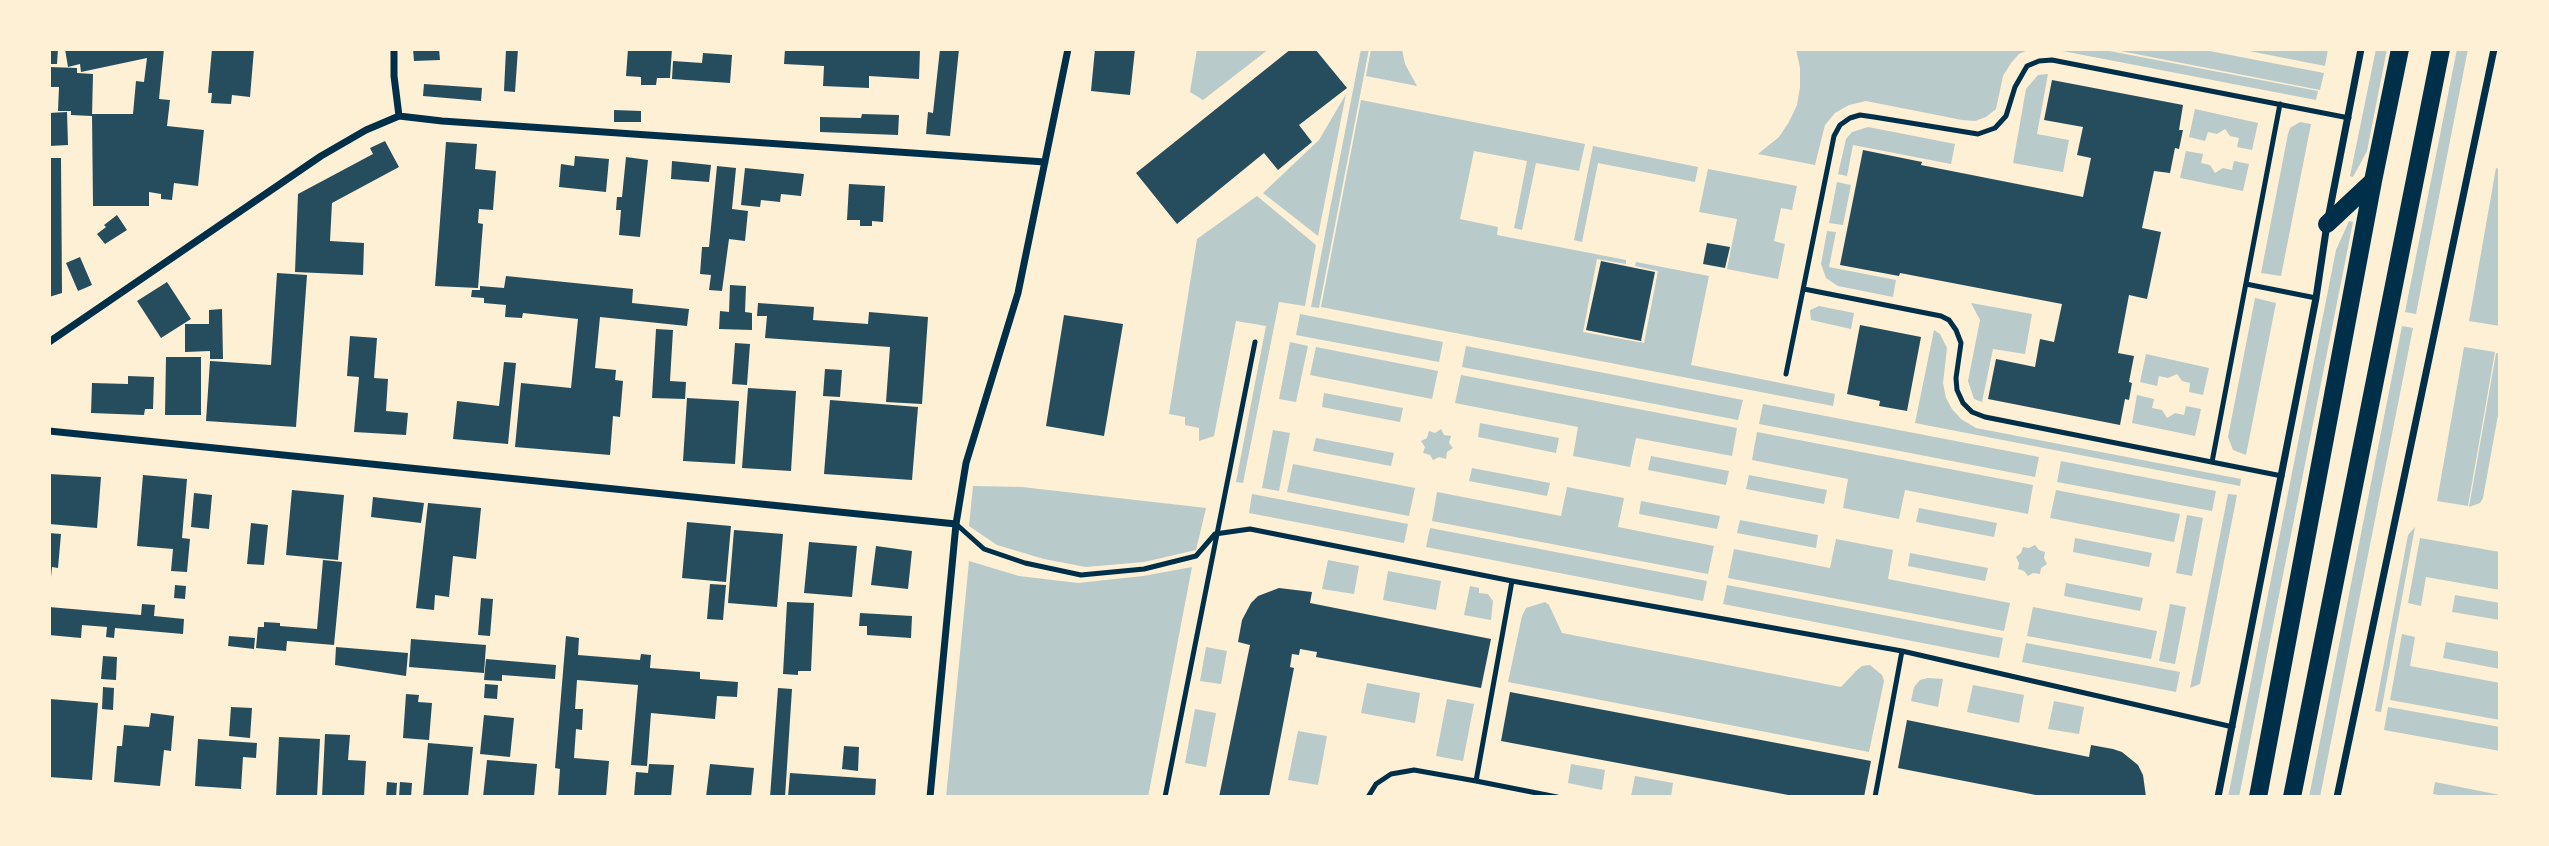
<!DOCTYPE html>
<style>
body{margin:0}
#map{position:relative;width:2549px;height:846px;overflow:hidden;background:#fdf0d5;font-family:Barlow,sans-serif}
canvas{display:block}
.frame{position:absolute;inset:0;border:51px solid #fdf0d5;pointer-events:none}
</style>
<div id="map">
<canvas width="2549" height="846"></canvas>
<div class="frame"></div>
</div>
<script>
const c = document.querySelector('canvas').getContext('2d');
c.lineJoin = 'round';
function paint(path, color) { c.fillStyle = color; c.fill(path, 'evenodd'); }
const toPath = rows => new Path2D(rows.map(r => 'M' + r).join(''));
function trace(path, color, width, dash) { c.strokeStyle = color; c.lineWidth = width; c.lineCap = dash ? 'butt' : 'round'; c.setLineDash(dash || []); c.stroke(path); }
paint(toPath([
 [1197,49,1269,49,1203,100,1190,92],
 [1361,49,1369,49,1319,308,1311,307],
 [1371,49,1402,49,1405,64,1417,86,1366,76],
 [1796,49,2030,49,2019,54,2011,63,2003,76,1996,109,1986,117,1975,121,1962,120,1866,101,1849,105,1835,113,1825,125,1815,165,1758,154,1779,137,1789,122,1797,105,1800,87,1800,68],
 [2052,49,2099,49,2318,91,2316,100],
 [2110,49,2199,49,2324,73,2320,90],
 [2239,49,2328,49,2325,66],
 [2376,49,2387,49,2367,151,2353,177,2350,176],
 [2457,49,2468,49,2416,314,2405,312],
 [2048,74,2037,134,2069,140,2063,172,2013,163,2026,89,2038,75],
 [1346,94,1318,236,1263,193,1319,140],
 [1361,100,1585,144,1579,171,1536,163,1522,230,1514,228,1527,161,1474,151,1460,219,1498,227,1497,235,1626,260,1626,264,1597,259,1583,332,1644,343,1658,271,1635,266,1636,262,1709,276,1691,365,1835,394,1833,406,1321,307],
 [2195,109,2258,123,2252,150,2237,147,2239,138,2230,136,2225,129,2217,134,2208,132,2205,141,2189,137],
 [2300,122,2311,124,2281,276,2261,273,2288,134,2290,128],
 [1868,127,1955,144,1951,164,1853,145,1847,176,1838,174,1846,139,1852,132],
 [1593,146,1698,167,1695,182,1598,163,1582,242,1574,240],
 [2186,151,2203,154,2201,163,2210,165,2215,173,2223,168,2232,170,2234,161,2249,164,2243,191,2180,178],
 [2496,168,2500,169,2500,326,2469,321],
 [1708,169,1797,186,1792,210,1781,208,1774,241,1785,244,1778,279,1727,269,1737,219,1699,212],
 [1837,182,1851,185,1843,225,1829,223],
 [1257,196,1316,245,1305,306,1279,302,1243,483,1236,482,1266,326,1236,321,1214,436,1199,441,1199,428,1185,425,1185,417,1169,414,1197,239],
 [2349,221,2353,222,2239,797,2228,797,2336,250],
 [1827,231,1836,232,1829,267,1896,280,1893,297,1838,286,1826,278,1821,264],
 [2255,298,2276,303,2246,455,2233,450,2228,437],
 [1971,303,2032,314,2025,354,1993,349,1982,402,1974,399,1968,381,1980,320],
 [1819,306,1854,313,1851,329,1811,320,1810,310],
 [1300,314,1443,342,1439,362,1296,335],
 [2402,326,2413,328,2320,797,2309,797],
 [1934,330,1940,334,1947,348,1943,383,1946,398,1952,409,1961,419,1976,428,2241,479,2240,486,1915,423],
 [1290,342,1308,346,1296,402,1279,399],
 [1466,346,1743,400,1738,420,1462,367],
 [1316,347,1438,371,1432,399,1310,375],
 [2464,347,2495,352,2468,506,2437,501],
 [2496,353,2500,354,2500,404,2483,498,2480,503,2469,507],
 [2146,354,2209,368,2203,395,2189,392,2190,383,2182,381,2177,374,2168,378,2159,376,2157,386,2140,382],
 [1461,375,1737,428,1732,456,1636,438,1630,467,1573,456,1578,427,1455,403],
 [1324,393,1403,408,1400,422,1322,407],
 [2137,395,2154,399,2152,408,2162,410,2167,418,2175,413,2184,415,2186,406,2201,409,2195,436,2132,423],
 [1763,404,2039,457,2035,477,1759,424],
 [1480,423,1559,438,1556,453,1478,437],
 [1441,429,1444,435,1451,436,1449,443,1453,448,1447,452,1446,459,1439,457,1433,460,1430,455,1423,453,1425,447,1421,441,1427,438,1429,431,1435,433],
 [1273,430,1290,433,1279,491,1262,488],
 [1757,432,2033,485,2028,514,1905,490,1899,519,1843,508,1848,479,1752,460],
 [1316,438,1394,453,1391,466,1313,451],
 [1651,456,1729,471,1726,485,1648,470],
 [2061,461,2216,491,2212,511,2057,482],
 [1293,464,1415,488,1409,516,1287,492],
 [1472,468,1550,483,1547,496,1469,481],
 [1749,475,1827,490,1824,504,1746,489],
 [973,486,1022,487,1206,508,1196,550,1144,562,1086,567,1044,559,997,545,969,526],
 [1567,487,1624,498,1618,527,1714,546,1708,574,1432,521,1437,492,1561,516],
 [2056,490,2180,514,2174,542,2050,518],
 [1252,494,1408,524,1404,543,1249,513],
 [2228,494,2237,495,2200,684,2190,688],
 [1641,501,1720,516,1717,529,1639,514],
 [1919,508,1997,523,1994,537,1916,522],
 [2187,515,2203,518,2192,576,2176,573],
 [1740,520,1818,535,1816,548,1737,533],
 [2415,527,2381,712,2375,711,2408,535],
 [1430,528,1707,581,1703,601,1426,547],
 [2075,538,2152,553,2149,567,2073,552],
 [2420,538,2500,552,2500,590,2426,577,2421,606,2408,603],
 [1836,539,1893,550,1888,579,2010,603,2004,631,1728,578,1734,549,1830,568],
 [2035,545,2039,550,2045,552,2044,558,2047,564,2041,568,2040,574,2033,573,2028,576,2024,571,2018,569,2019,563,2016,557,2021,553,2023,547,2029,548],
 [1910,553,1988,568,1985,581,1908,566],
 [1328,560,1359,566,1354,594,1322,589],
 [969,561,1019,576,1078,583,1143,576,1192,567,1148,797,946,797],
 [1388,571,1441,581,1436,610,1383,600],
 [2066,583,2143,598,2140,611,2064,596],
 [1727,585,2003,638,1999,658,1723,604],
 [1470,586,1479,588,1479,593,1488,594,1493,601,1491,620,1464,615],
 [2455,595,2500,603,2500,620,2452,612],
 [1545,602,1549,605,1562,633,1841,687,1856,671,1862,666,1870,665,1882,675,1884,681,1869,752,1508,682,1522,616,1526,608],
 [2170,604,2186,607,2175,664,2159,661],
 [2033,607,2157,631,2151,659,2027,636],
 [2402,634,2415,637,2410,666,2500,683,2500,720,2390,700],
 [2446,642,2500,652,2500,669,2443,658],
 [2026,643,2180,672,2176,692,2022,662],
 [1206,647,1227,651,1221,684,1200,681],
 [1928,678,1943,679,1938,707,1911,701,1914,687,1920,680],
 [1367,683,1420,693,1415,723,1361,713],
 [1973,685,2024,695,2019,723,1967,712],
 [1447,699,1474,704,1463,761,1436,756],
 [2054,701,2084,707,2079,734,2048,729],
 [2388,707,2500,727,2500,751,2384,730],
 [1195,709,1216,713,1206,767,1185,763],
 [1298,731,1327,736,1318,785,1288,780],
 [1571,764,1605,770,1602,790,1568,783],
 [1635,776,1673,783,1671,797,1631,796],
 [2435,782,2500,795,2500,797,2449,797,2433,794]
]), '#b9caca');
paint(toPath([
 [49,49,58,49,57,64,49,64],
 [65,49,164,49,159,99,170,100,167,126,204,130,198,186,174,183,172,200,161,199,161,194,149,192,149,206,93,206,92,114,133,114,136,81,144,82,147,58,81,72,80,64,68,67],
 [212,49,254,49,250,97,232,95,231,104,211,103,212,93,208,93],
 [413,49,439,49,440,60,414,61],
 [506,49,518,49,515,92,504,91],
 [628,49,672,49,670,78,657,78,656,85,641,85,641,77,626,76],
 [785,49,920,49,919,79,869,76,869,88,823,86,824,66,784,64],
 [940,49,959,49,950,136,926,134,928,112,933,113],
 [1095,49,1135,49,1130,95,1091,91],
 [1291,49,1315,49,1347,88,1299,125,1312,142,1278,170,1264,153,1177,224,1136,173],
 [703,53,732,55,730,83,672,79,673,61,702,63],
 [49,67,77,68,77,73,93,74,92,116,71,115,71,111,58,111,59,87,51,87,51,84,49,84],
 [2052,80,2183,105,2179,130,2183,130,2179,149,2175,148,2170,173,2154,171,2142,228,2161,232,2147,299,2129,295,2118,353,2134,356,2129,382,2132,383,2129,400,2125,399,2120,425,1988,399,1996,359,2035,367,2040,339,2054,342,2062,304,1900,273,1899,276,1840,265,1863,150,1922,162,1921,165,2083,197,2091,158,2077,155,2083,127,2044,120],
 [424,84,482,88,481,101,423,96],
 [614,110,641,111,641,122,614,122],
 [67,112,68,145,49,146,49,113],
 [862,114,899,115,898,135,820,132,820,117,861,118],
 [385,141,399,167,332,203,330,241,364,243,363,275,295,272,298,194,373,154,370,148],
 [446,142,477,144,475,169,496,171,493,210,479,209,478,223,483,224,478,288,435,286],
 [575,156,609,159,606,192,559,187,561,164,574,166],
 [626,157,648,160,640,237,619,235,621,210,616,210,617,197,622,197],
 [49,158,61,158,62,293,49,297],
 [672,161,711,165,709,182,671,179],
 [717,166,736,168,732,209,748,211,745,241,729,239,722,291,709,290,711,275,700,274,702,247,709,247],
 [745,168,804,174,801,196,781,194,780,202,761,200,760,207,741,205],
 [849,184,885,186,883,222,872,221,872,226,860,226,860,220,847,220],
 [117,215,127,230,105,244,97,234,106,227,104,225],
 [1707,243,1730,247,1725,268,1703,264],
 [80,257,92,285,78,291,66,263],
 [1601,261,1655,272,1641,341,1586,330],
 [277,273,307,275,296,427,206,421,210,361,271,365],
 [506,276,633,289,632,303,689,309,687,326,600,317,595,368,616,370,615,380,623,381,620,417,613,416,610,455,515,447,521,383,571,388,578,319,523,313,522,318,505,317,506,305,484,303,484,298,471,297,472,290,480,290,480,286,504,288],
 [167,282,191,319,161,338,137,301],
 [730,285,746,286,745,312,752,313,752,330,719,329,720,311,729,312],
 [758,303,814,307,813,320,868,324,869,312,928,317,922,404,886,402,890,347,765,338,767,316,757,316],
 [222,309,223,359,210,359,210,351,185,352,185,324,209,324,209,310],
 [1064,315,1123,324,1104,436,1046,426],
 [1860,325,1921,337,1907,411,1879,406,1880,401,1847,394],
 [656,329,673,330,670,381,686,382,685,399,652,398],
 [350,336,377,338,374,378,388,379,386,411,408,413,406,435,354,432,359,377,347,376],
 [735,343,750,344,747,385,732,384],
 [166,357,201,357,201,415,165,415],
 [504,362,516,363,508,444,453,439,457,401,499,406],
 [825,369,842,370,840,397,823,396],
 [128,376,154,377,153,409,145,409,144,415,91,413,92,383,128,384],
 [748,388,796,391,791,471,742,468],
 [687,398,739,401,735,464,683,461],
 [830,400,918,407,912,480,824,474],
 [49,474,101,477,97,528,49,524],
 [143,475,187,479,182,538,190,539,187,572,171,571,173,549,137,546],
 [292,490,344,495,338,560,286,555],
 [194,493,212,495,209,529,191,527],
 [373,497,424,503,421,523,371,517],
 [428,503,481,508,476,559,453,556,449,597,435,595,434,610,416,608],
 [687,522,731,526,726,582,682,578],
 [251,523,268,525,264,565,247,564],
 [734,530,783,534,777,607,728,603],
 [49,533,61,534,58,568,52,567,51,577,49,577],
 [809,542,857,546,852,597,804,593],
 [876,546,912,551,908,589,871,585],
 [323,560,342,562,334,645,287,641,286,651,256,648,258,627,264,627,264,622,280,623,280,626,317,629],
 [710,584,726,585,723,620,707,619],
 [175,585,186,586,185,599,174,598],
 [1279,588,1312,592,1310,603,1491,639,1481,688,1316,657,1317,652,1300,649,1299,655,1292,654,1290,667,1294,668,1269,797,1219,797,1250,645,1238,642,1242,620,1251,603,1258,596],
 [481,598,493,599,490,636,478,635],
 [787,602,814,603,811,671,798,671,798,675,783,674],
 [142,604,155,605,154,616,184,619,183,634,115,628,114,638,106,637,107,627,82,625,81,638,49,635,49,607,141,615],
 [860,613,912,616,911,638,867,635,867,626,859,626],
 [229,636,255,638,254,649,228,646],
 [566,636,579,638,578,655,640,660,641,654,651,655,650,668,700,672,700,679,738,682,737,697,717,696,715,719,651,713,647,766,631,765,638,685,577,680,575,709,583,709,582,730,576,729,574,758,609,761,606,797,558,797,560,769,555,768],
 [411,639,486,645,484,673,409,667],
 [336,647,408,653,406,676,335,665],
 [103,656,117,657,116,680,101,679],
 [486,659,556,665,555,679,502,675,502,681,484,680],
 [485,684,498,685,497,699,484,698],
 [103,687,114,688,113,710,102,709],
 [778,688,792,689,785,797,770,797],
 [1510,692,1871,761,1864,797,1799,797,1501,741],
 [406,694,419,695,418,702,432,703,429,740,403,738],
 [50,699,98,703,92,780,49,777],
 [231,707,252,708,250,738,229,736],
 [151,713,174,716,171,751,164,750,160,786,114,782,117,746,122,746,124,725,149,727],
 [484,715,514,718,510,757,480,754],
 [1907,720,2089,757,2091,745,2113,749,2122,752,2138,765,2143,775,2146,797,2046,797,1898,768],
 [325,734,350,735,348,760,366,761,364,797,322,797],
 [279,737,320,739,317,797,276,797],
 [198,739,257,743,256,758,243,757,241,789,195,786],
 [428,743,473,747,468,797,423,797],
 [844,746,859,747,858,771,842,769],
 [487,760,537,764,534,797,483,797],
 [649,764,674,765,671,797,634,797,636,772,648,773],
 [710,764,754,768,751,797,706,797],
 [790,773,876,779,875,797,788,797],
 [387,782,397,783,396,797,386,797],
 [400,782,412,783,411,797,399,797]
]), '#264d5e');
trace(toPath([
 [2246,284,2316,298],
 [1804,289,1941,316,1949,320,1956,330,1961,343,1956,378,1957,390,1963,403,1972,412,1985,417,2282,476],
 [1786,374,1834,136,1840,125,1850,118,1860,115,1874,117,1978,134,1995,128,2006,116,2015,87,2027,66,2039,61,2052,60,2349,118],
 [2212,462,2280,104],
 [956,524,984,549,1025,563,1081,575,1144,569,1196,556,1215,534,1250,529,1512,581,1902,651,2233,727],
 [1476,781,1557,797],
 [1165,797,1255,342],
 [1368,797,1376,784,1391,774,1414,770,1476,781,1512,581],
 [1875,797,1902,651]
]), '#003049', 5);
trace(toPath([
 [399,116,442,121,1045,162],
 [49,342,321,156,366,130,399,116,394,76,394,49],
 [49,431,956,524],
 [930,797,956,524,966,463,1018,293,1068,49],
 [2218,797,2316,298,2327,224,2361,49],
 [2337,797,2494,49]
]), '#003049', 7);
trace(toPath([
 [2327,224,2373,181],
 [2258,797,2373,181,2400,49],
 [2292,797,2441,49]
]), '#003049', 18);
</script>
